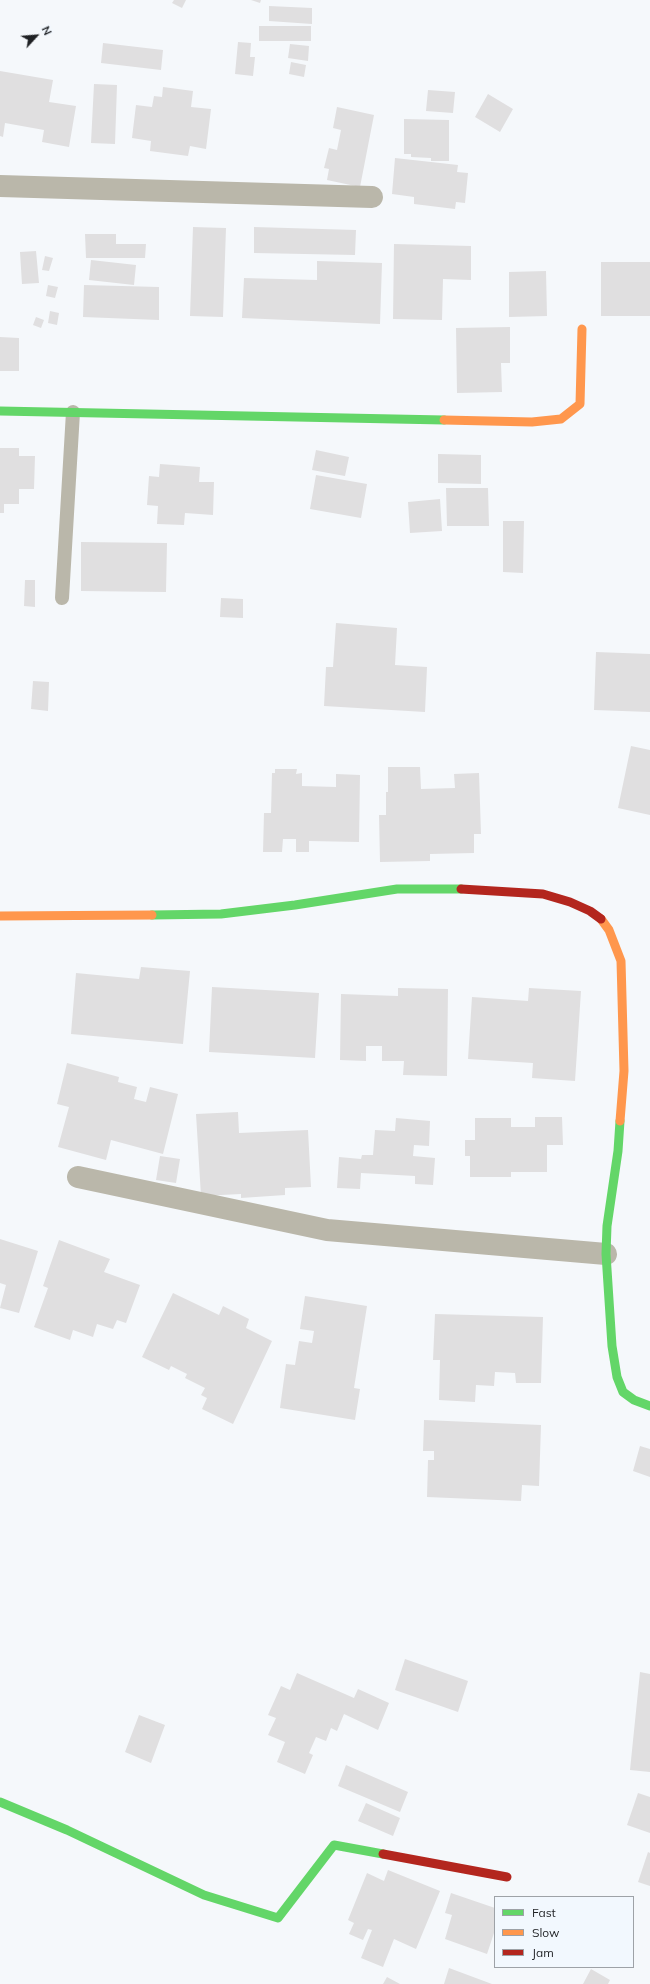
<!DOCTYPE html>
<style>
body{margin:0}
#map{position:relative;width:650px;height:1984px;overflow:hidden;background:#f5f8fb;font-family:Mulish,sans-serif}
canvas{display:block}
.legend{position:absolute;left:494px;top:1896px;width:140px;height:72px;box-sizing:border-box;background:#f2f8fe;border:1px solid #9ea2a7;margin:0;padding:5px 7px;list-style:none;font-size:12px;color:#1f2124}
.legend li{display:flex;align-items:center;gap:8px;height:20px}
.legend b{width:20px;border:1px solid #9ea2a7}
.north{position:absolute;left:16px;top:16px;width:40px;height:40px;-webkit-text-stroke:3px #f2f8fe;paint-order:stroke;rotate:64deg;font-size:11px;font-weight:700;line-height:16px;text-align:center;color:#1f2124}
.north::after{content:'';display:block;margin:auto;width:14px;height:18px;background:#1f2124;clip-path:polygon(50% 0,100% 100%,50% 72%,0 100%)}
</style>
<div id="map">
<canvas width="650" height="1984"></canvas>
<ul class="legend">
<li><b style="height:5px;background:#63d668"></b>Fast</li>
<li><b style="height:5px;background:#ff974d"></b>Slow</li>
<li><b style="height:5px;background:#b3261e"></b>Jam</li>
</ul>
<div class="north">N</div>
</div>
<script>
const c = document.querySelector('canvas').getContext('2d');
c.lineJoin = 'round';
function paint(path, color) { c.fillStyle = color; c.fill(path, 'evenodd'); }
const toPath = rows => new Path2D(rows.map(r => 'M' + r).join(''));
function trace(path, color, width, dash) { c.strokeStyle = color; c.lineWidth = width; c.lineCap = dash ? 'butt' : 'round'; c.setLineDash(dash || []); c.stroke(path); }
paint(toPath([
 [174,0,186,0,182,8,172,3],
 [251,0,261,0,260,3],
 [269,6,312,8,312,24,269,21],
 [259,26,311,26,311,41,259,41],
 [238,42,251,43,250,57,255,57,253,76,235,74],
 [103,43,163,50,161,70,101,63],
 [290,44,309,46,308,61,288,58],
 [291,62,306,65,304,77,289,74],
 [0,71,53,80,49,102,76,106,69,147,42,142,44,130,5,123,3,137,0,136],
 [94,84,117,85,115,144,91,143],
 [163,87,193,91,191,107,211,109,206,149,190,146,188,156,150,151,151,141,132,138,136,105,152,107,154,96,162,97],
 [428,90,455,92,453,113,426,111],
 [488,94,513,109,500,132,475,117],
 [337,107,374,115,360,187,327,180,329,169,324,168,329,148,337,150,341,130,333,128],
 [404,119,449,120,449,161,431,161,431,158,411,157,411,154,404,154],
 [395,158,458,165,457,172,468,173,465,203,456,202,455,209,414,204,414,197,392,194],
 [193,227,226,228,223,317,190,316],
 [254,227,356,230,355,255,254,253],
 [85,234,116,234,116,244,146,244,145,258,86,258],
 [394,244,471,246,471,280,443,279,442,320,393,319],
 [36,251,39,283,22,284,20,252],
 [45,256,53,258,49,271,42,270],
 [91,260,136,265,134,285,89,280],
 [317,261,382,263,380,324,242,318,244,278,317,280],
 [601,262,650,262,650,316,601,316],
 [546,271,547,316,509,317,509,272],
 [48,285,58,287,55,298,46,296],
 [84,285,159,287,159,320,83,317],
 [50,311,59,313,57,325,48,323],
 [36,317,44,320,41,328,33,325],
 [510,327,510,363,501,363,502,392,457,393,456,328],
 [0,337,19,338,19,371,0,371],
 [0,448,19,448,19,456,35,456,34,489,19,489,19,504,4,504,4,513,0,513],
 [316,450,349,457,345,476,312,470],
 [438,454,481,455,481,484,438,483],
 [160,464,200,467,199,482,214,482,213,515,185,513,184,525,157,524,158,506,147,505,149,476,159,477],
 [316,475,367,484,361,518,310,509],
 [446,488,488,488,489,526,447,526],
 [440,499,442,531,410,533,408,502],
 [503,521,524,521,523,573,503,572],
 [81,542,167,543,166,592,81,591],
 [25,580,35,580,35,607,24,606],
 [221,598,243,599,243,618,220,617],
 [336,623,397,628,395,665,427,667,425,712,324,706,326,667,333,667],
 [596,652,650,654,650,712,594,710],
 [33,681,49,682,48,711,31,709],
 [631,746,650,750,650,815,618,808],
 [388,767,420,767,421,789,455,788,454,774,479,773,481,834,474,834,474,853,430,854,430,861,380,862,379,815,386,815,386,792,388,792],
 [275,769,297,769,296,774,302,773,302,786,336,787,336,774,360,775,359,842,309,841,309,852,296,852,296,839,283,839,282,852,263,852,264,813,271,813,272,773,275,773],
 [141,967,190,971,183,1044,71,1034,76,973,139,979],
 [212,987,319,993,315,1058,209,1052],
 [398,988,448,989,447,1076,403,1075,404,1061,382,1061,382,1046,366,1046,366,1061,340,1060,341,994,398,996],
 [529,988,581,991,575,1081,532,1078,533,1063,468,1059,472,997,528,1001],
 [67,1063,119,1077,118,1082,137,1087,134,1099,146,1102,150,1087,178,1094,163,1154,111,1140,106,1160,58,1147,69,1107,57,1104],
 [238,1112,239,1133,308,1130,311,1187,285,1188,285,1195,241,1198,241,1194,201,1196,196,1114],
 [535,1117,562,1117,563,1145,547,1145,547,1172,511,1172,511,1177,470,1177,470,1156,465,1156,465,1140,475,1140,475,1118,511,1118,511,1127,535,1127],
 [396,1118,430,1121,429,1146,414,1145,413,1156,435,1158,433,1185,415,1184,415,1176,361,1173,360,1189,337,1188,339,1157,361,1159,362,1155,373,1155,375,1130,395,1131],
 [160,1156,180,1159,176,1183,156,1180],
 [0,1239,38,1251,19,1313,0,1308,6,1285,0,1283],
 [59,1240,110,1259,104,1272,140,1285,126,1323,117,1320,113,1329,97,1324,93,1337,73,1330,70,1340,34,1327,48,1288,43,1286],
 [173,1293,219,1315,223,1306,249,1319,246,1328,272,1341,233,1424,202,1409,207,1398,201,1395,205,1388,185,1378,187,1374,171,1366,169,1370,142,1357],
 [305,1296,367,1306,354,1388,360,1389,355,1420,280,1408,286,1364,295,1365,299,1341,312,1343,314,1331,300,1329],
 [435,1314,543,1317,541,1383,516,1383,515,1373,495,1372,494,1386,476,1385,475,1402,439,1400,440,1360,433,1360],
 [424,1420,541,1425,539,1486,522,1485,521,1501,427,1497,428,1460,434,1460,434,1451,423,1451],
 [640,1446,650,1449,650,1477,633,1471],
 [405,1659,468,1681,458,1712,395,1690],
 [640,1672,650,1674,650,1772,630,1770],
 [297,1673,354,1698,358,1689,389,1703,378,1730,344,1714,337,1731,331,1728,326,1741,316,1737,309,1753,313,1755,305,1774,277,1762,285,1742,268,1735,276,1718,268,1715,281,1686,290,1690],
 [139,1715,165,1725,151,1763,125,1752],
 [346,1765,408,1792,400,1812,338,1786],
 [638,1793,650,1797,650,1833,627,1825],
 [366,1803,400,1818,393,1836,358,1821],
 [648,1852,650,1853,650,1886,638,1882],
 [388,1870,440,1891,416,1949,394,1939,383,1967,361,1958,372,1930,368,1929,363,1940,349,1934,354,1923,348,1920,367,1873,384,1881],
 [451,1893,495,1908,495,1930,487,1954,445,1939,452,1915,445,1913],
 [449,1968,492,1984,444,1984],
 [591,1969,610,1980,608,1984,583,1984],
 [387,1977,400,1984,383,1984]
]), '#e0dfe0');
trace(toPath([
 [62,598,73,412]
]), '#bab7aa', 14);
trace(toPath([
 [0,186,372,197],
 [78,1177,327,1230,606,1254]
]), '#bab7aa', 22);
trace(toPath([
 [0,411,444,420],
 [152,915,221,914,295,905,397,889,461,889],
 [620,1121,618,1151,607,1226,606,1254,612,1346,617,1377,623,1392,634,1400,650,1406],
 [0,1802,67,1830,204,1895,278,1918,334,1845,383,1854]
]), '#63d668', 9);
trace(toPath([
 [444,420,532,422,561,419,580,404,582,329],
 [0,916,152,915],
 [601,919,609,930,621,961,624,1071,620,1121]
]), '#ff974d', 9);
trace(toPath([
 [461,889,543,894,570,902,590,911,601,919],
 [383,1854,507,1877]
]), '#b3261e', 9);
</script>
